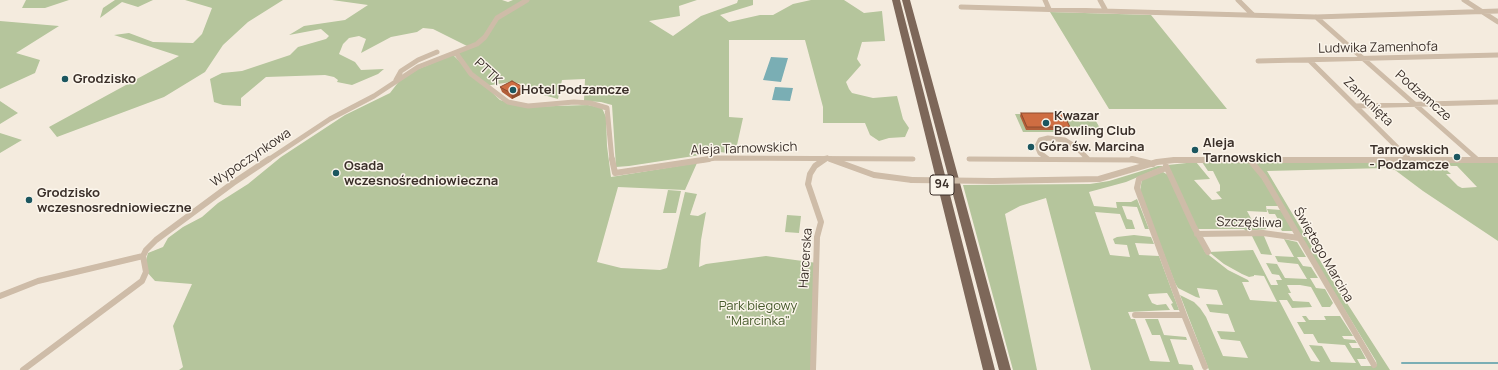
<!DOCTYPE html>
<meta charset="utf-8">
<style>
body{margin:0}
canvas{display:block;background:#f4ebde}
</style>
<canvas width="1498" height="370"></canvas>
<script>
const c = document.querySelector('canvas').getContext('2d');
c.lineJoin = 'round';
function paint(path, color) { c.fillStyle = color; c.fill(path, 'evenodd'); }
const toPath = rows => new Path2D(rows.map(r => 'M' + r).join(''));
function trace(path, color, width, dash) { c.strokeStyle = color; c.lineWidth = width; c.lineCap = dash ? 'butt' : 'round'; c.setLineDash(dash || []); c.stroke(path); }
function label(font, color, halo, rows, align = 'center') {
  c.font = font + ' Manrope,sans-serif'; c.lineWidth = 3; c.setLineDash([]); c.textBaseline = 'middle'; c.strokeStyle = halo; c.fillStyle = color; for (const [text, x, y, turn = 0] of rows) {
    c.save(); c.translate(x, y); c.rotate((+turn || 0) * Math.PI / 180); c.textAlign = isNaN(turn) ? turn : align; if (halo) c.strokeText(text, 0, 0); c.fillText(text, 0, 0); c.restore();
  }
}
paint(toPath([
 [26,0,69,0,45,8,22,8],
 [115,0,153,0,138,7,122,2,100,18,103,8],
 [185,0,283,0,248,22,223,45,205,72,164,97,57,137,49,127,179,56,114,35,129,33,153,42,193,43,202,34,212,8],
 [332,0,502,0,508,2,513,0,697,0,679,6,680,16,649,21,673,36,701,16,737,3,738,0,753,0,753,5,720,15,729,22,760,15,773,15,793,4,811,0,844,0,864,13,882,11,885,41,862,42,857,59,861,65,846,82,849,89,852,93,873,98,897,96,903,119,909,128,905,137,889,138,879,141,870,135,865,123,823,123,823,107,805,40,729,40,729,117,743,118,735,154,720,152,629,166,616,167,612,105,601,102,584,101,585,79,562,80,558,99,540,94,523,84,511,82,485,86,471,74,456,53,467,46,433,29,423,28,417,32,391,37,361,53,366,39,359,36,349,38,343,44,339,54,355,62,361,70,384,69,378,74,352,85,337,82,338,80,334,77,325,75,266,77,241,98,241,106,223,105,214,102,210,79,222,73,242,71,290,55,298,47,326,39,329,36,321,29,289,35,304,26,345,20,368,5],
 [1050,12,1151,15,1227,109,1109,109],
 [0,21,59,26,16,53,40,60,35,73,0,89],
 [453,55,500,100,523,107,588,105,602,108,606,117,607,146,611,177,697,163,685,190,618,187,597,262,621,268,660,270,667,268,685,192,697,194,690,215,698,216,706,212,701,240,699,267,706,264,766,256,817,263,813,370,179,370,183,367,173,326,192,284,155,281,146,271,146,260,148,253,163,247,168,238,183,227,202,217,218,203,248,184,281,157,345,115,390,93,400,80,411,72],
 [0,101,18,113,0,124],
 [1015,114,1092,114,1102,132,1023,132],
 [0,133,22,140,0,153],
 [1196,162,1210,179,1194,180,1212,200,1222,199,1216,192,1220,191,1220,185,1213,171,1208,171,1202,162,1247,162,1252,165,1258,172,1279,206,1266,206,1267,212,1247,211,1253,222,1259,223,1267,229,1246,231,1244,229,1197,229,1168,165],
 [1272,162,1439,163,1451,174,1446,174,1458,186,1462,188,1477,187,1457,166,1451,166,1448,163,1498,163,1498,241,1423,191,1395,170,1386,168,1267,171,1327,272,1390,370,1209,370,1180,295,1194,302,1200,308,1206,317,1223,356,1248,358,1240,341,1221,339,1217,331,1235,332,1228,314,1210,312,1206,304,1223,305,1217,290,1197,288,1200,298,1196,297,1178,288,1175,283,1140,191,1142,179,1163,172,1168,175,1205,252,1228,270,1248,280,1249,282,1242,282,1250,300,1277,302,1264,276,1254,275,1254,276,1249,277,1242,274,1224,264,1209,252,1253,250,1271,285,1278,285,1276,280,1282,280,1279,275,1272,274,1266,263,1277,264,1285,278,1307,279,1298,264,1278,262,1275,256,1294,257,1284,239,1297,242,1306,257,1297,257,1303,266,1311,267,1318,278,1310,278,1316,288,1325,289,1333,303,1330,307,1322,307,1311,287,1300,285,1287,285,1291,293,1288,293,1293,301,1309,302,1312,307,1292,308,1287,300,1279,300,1311,361,1320,362,1309,345,1322,346,1331,362,1356,363,1345,345,1318,343,1313,334,1304,334,1297,322,1306,322,1302,316,1306,316,1309,320,1326,320,1324,316,1340,316,1353,336,1342,336,1344,339,1355,340,1357,343,1349,343,1352,348,1360,348,1366,359,1357,359,1361,366,1377,366,1376,361,1255,163],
 [1158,166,1164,166,1126,182,1089,192,1094,206,1117,208,1116,202,1131,202,1137,199,1149,229,1145,229,1137,207,1122,206,1127,219,1132,220,1135,229,1126,229,1120,214,1095,212,1110,255,1130,257,1127,245,1115,244,1113,239,1117,237,1134,235,1151,237,1154,244,1135,243,1139,255,1159,256,1179,310,1174,310,1171,304,1173,303,1167,293,1149,294,1148,295,1152,303,1157,305,1166,304,1170,310,1128,312,1131,319,1135,319,1150,361,1170,362,1160,335,1152,335,1145,319,1158,319,1164,335,1186,337,1187,340,1170,339,1179,364,1192,365,1194,370,1091,370,1046,198,1020,206,1005,214,1037,370,1013,370,963,185,1090,184,1109,181],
 [668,190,681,191,676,213,663,213],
 [1267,209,1281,210,1293,231,1282,231,1279,226,1281,225,1275,214,1269,214],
 [787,215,801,216,799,233,785,232],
 [1252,236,1264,236,1272,255,1261,254]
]), '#b5c59c');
paint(toPath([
 [771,57,788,58,781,82,763,80],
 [775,87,793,88,790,101,772,100]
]), '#7aaeb4');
trace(toPath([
 [1402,363,1498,363]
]), '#7aaeb4', 2);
trace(toPath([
 [1045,0,1049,9],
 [1100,0,1106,11],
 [1238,0,1253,15],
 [1464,0,1498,22],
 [961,7,1316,17,1498,11],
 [1316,17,1478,160],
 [456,53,471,74,508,102,528,106,574,102,590,103,607,108,612,160],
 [1309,60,1410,160],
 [1258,61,1498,55],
 [396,80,401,71,418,60,437,52],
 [1356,106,1498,102],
 [830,159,833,160],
 [969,159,1136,160],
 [1048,159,1040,153,1037,146,1040,140,1048,138,1065,140,1076,147,1088,159],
 [268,160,330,119,374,96,418,67,477,44,485,37,497,18,527,0],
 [702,160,716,158,913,159],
 [824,160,827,158],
 [1174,160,1498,160]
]), '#cebca8', 5);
trace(toPath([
 [612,159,615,173,709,159],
 [830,159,874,175,912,180],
 [1132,159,1153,164],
 [1249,159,1264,177,1374,365],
 [1166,166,1194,227,1208,252],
 [993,181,1099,179,1157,162,1174,160,1498,160],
 [1197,234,1263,233,1299,238],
 [0,296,38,281,143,256],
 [1135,315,1184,315,1137,188,1139,179,1166,168],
 [1184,315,1205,367],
 [23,370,142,281,146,272,143,256,146,250,156,240,233,183,269,159],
 [813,370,817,237,821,222,808,184,810,174,815,166,825,159]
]), '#cebca8', 6);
paint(toPath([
 [892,0,900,0,995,370,983,370,892,0],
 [902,0,910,0,1011,370,999,370,902,0]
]), '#7d6759');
trace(toPath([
 [912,180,993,181]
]), '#cebca8', 6);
paint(toPath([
 [500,87,523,87,524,93,512,99,502,92],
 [1021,113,1070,127,1070,130,1026,130,1020,116]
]), '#b15e39');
paint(toPath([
 [523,87,524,93,512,99,511,93]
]), '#904c2e');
const building = toPath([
 [512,81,523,87,511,93,500,87,512,81],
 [1021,113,1063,113,1070,127,1027,127,1021,113]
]);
paint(building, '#ce6d42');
trace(building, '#904c2e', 1);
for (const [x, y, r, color] of [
 [65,79,4,"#1b565f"],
 [513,90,4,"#1b565f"],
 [1046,123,4,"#1b565f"],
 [1031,147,4,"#1b565f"],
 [1195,150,4,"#1b565f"],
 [1457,157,4,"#1b565f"],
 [336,173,4,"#1b565f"],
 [29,200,4,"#1b565f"]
]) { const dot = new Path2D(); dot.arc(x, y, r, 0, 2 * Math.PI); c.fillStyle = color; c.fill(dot); trace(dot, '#fbf5eb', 1.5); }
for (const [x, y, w] of [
 [942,185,24]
]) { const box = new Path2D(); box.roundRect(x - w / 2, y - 10, w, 20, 3); c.fillStyle = '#fbf5eb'; c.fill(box); trace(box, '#3a2f29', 1); }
label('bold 12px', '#3a2f29', null, [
 ["94",942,185]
]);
label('13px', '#3a2f29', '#fbf5eb', [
 ["Ludwika Zamenhofa",1378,48,-1],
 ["PTTK",488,72,43],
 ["Podzamcze",1423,96,41],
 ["Zamknięta",1368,102,44],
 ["Aleja Tarnowskich",744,149,-2],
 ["Wypoczynkowa",251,158,-34],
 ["Szczęśliwa",1249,223,1],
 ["Świętego Marcina",1323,255,60],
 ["Harcerska",806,258,-86]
]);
label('bold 13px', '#3a2f29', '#fbf5eb', [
 ["Grodzisko",73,79],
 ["Hotel Podzamcze",521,90],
 ["Kwazar",1054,116],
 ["Bowling Club",1054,131],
 ["Aleja",1203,143],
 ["Tarnowskich",1203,158],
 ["Góra św. Marcina",1039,147],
 ["Tarnowskich",1449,150,"right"],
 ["- Podzamcze",1449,165,"right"],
 ["Osada",344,166],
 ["wczesnośredniowieczna",344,181],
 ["Grodzisko",37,193],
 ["wczesnosredniowieczne",37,208]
], 'left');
label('13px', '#465a2b', '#fbf5eb', [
 ["Park biegowy",758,306],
 ["\"Marcinka\"",758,321]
]);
</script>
